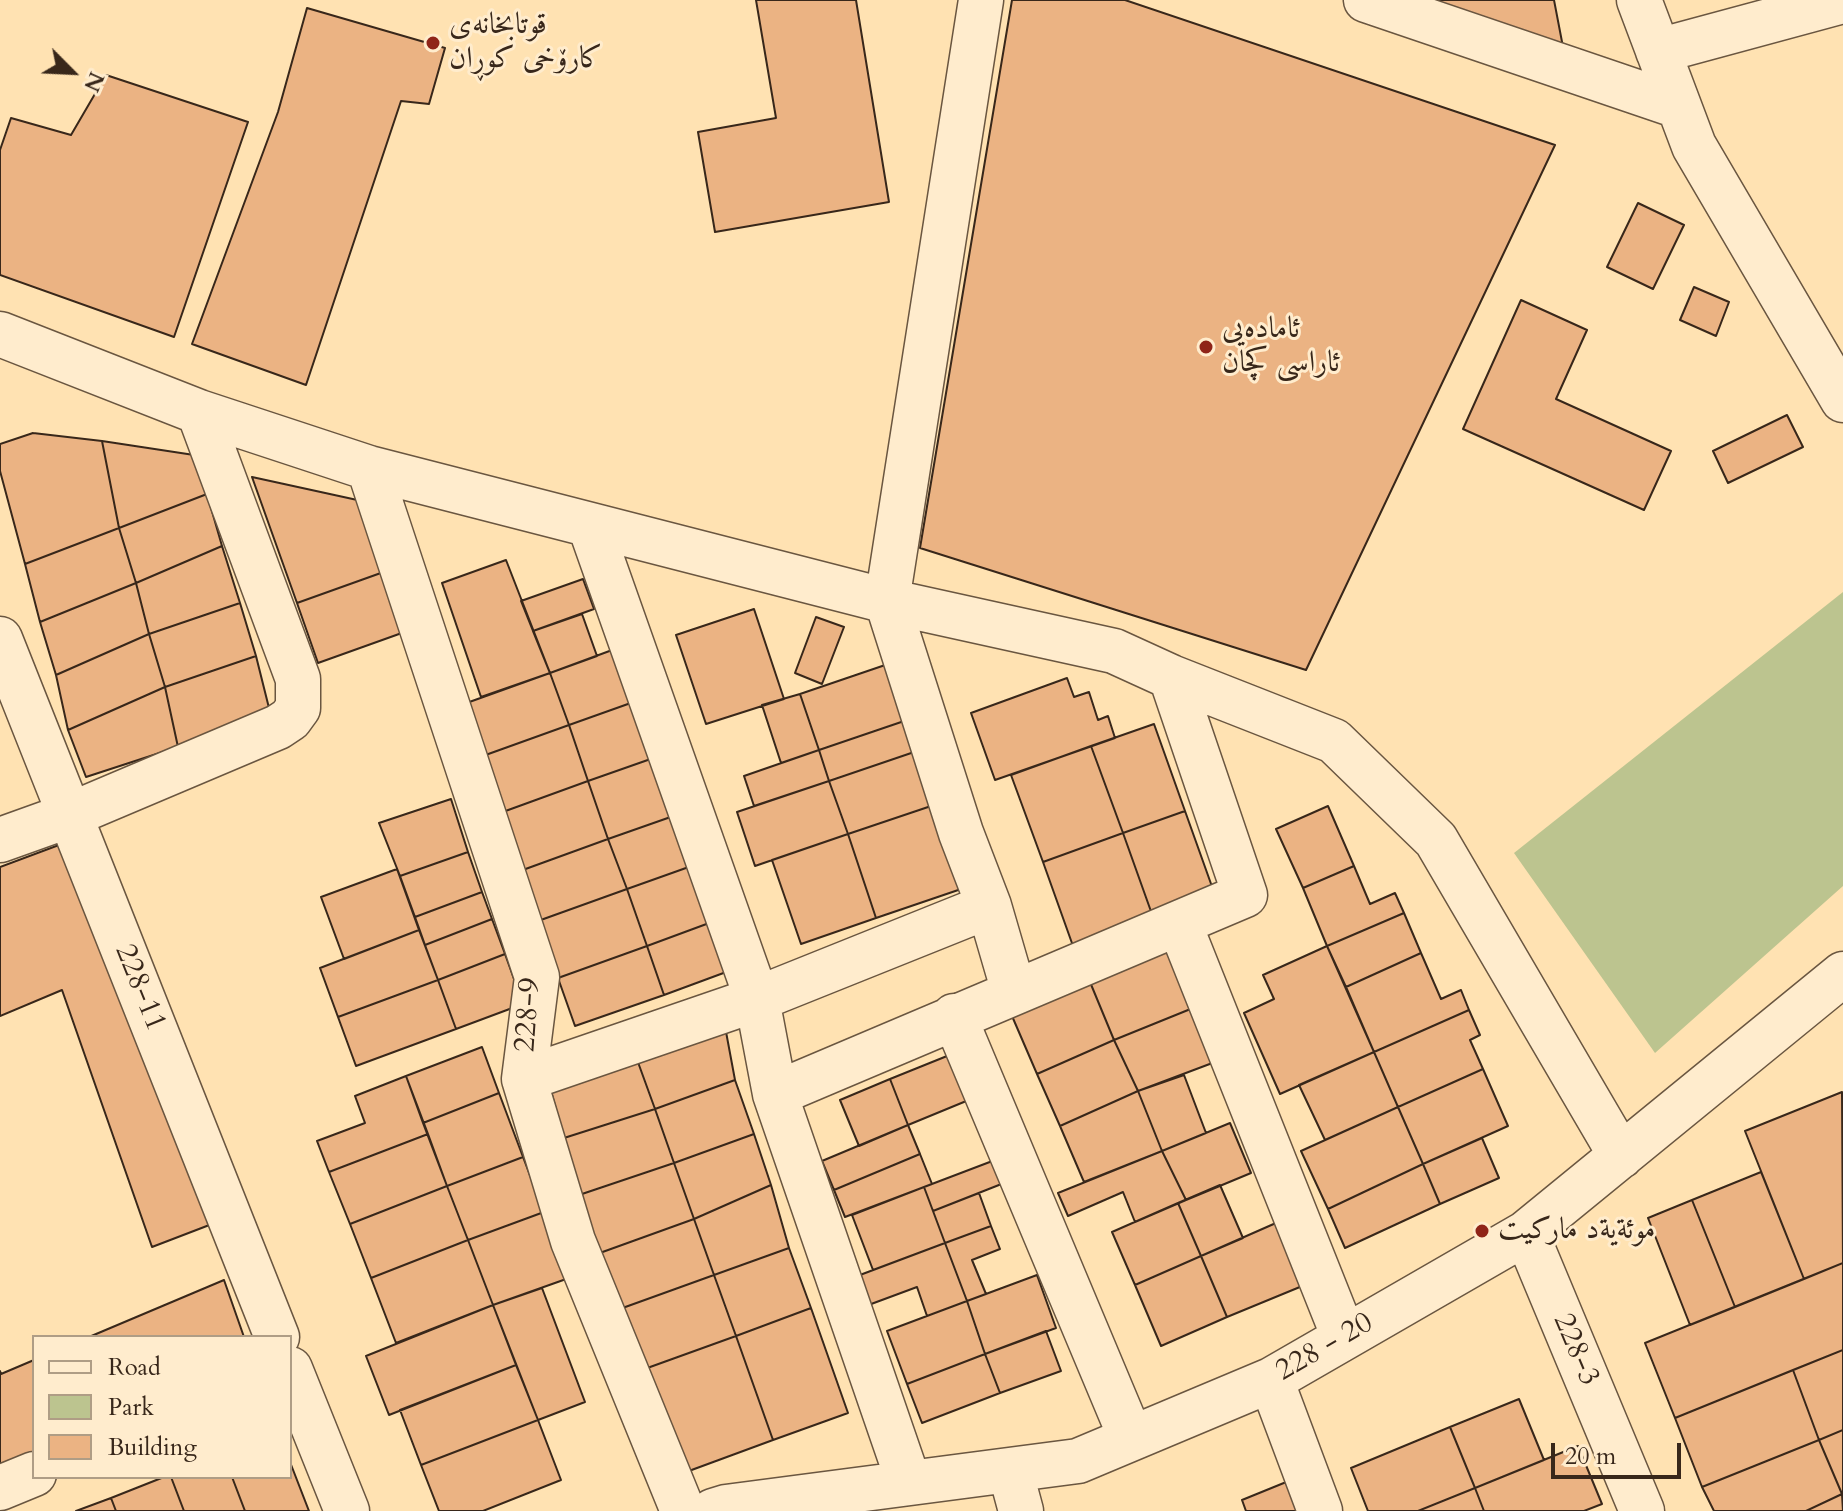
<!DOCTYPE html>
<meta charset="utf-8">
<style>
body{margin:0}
#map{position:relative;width:1843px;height:1511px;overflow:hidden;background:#ffe2b2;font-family:Cardo,serif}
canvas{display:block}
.legend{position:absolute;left:32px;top:1335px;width:260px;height:144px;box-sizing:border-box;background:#ffeccd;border:2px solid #af9d85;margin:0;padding:10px 14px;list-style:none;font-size:24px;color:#38271a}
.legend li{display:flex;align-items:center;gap:16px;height:40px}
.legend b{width:40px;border:2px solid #af9d85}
.north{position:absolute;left:32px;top:32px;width:80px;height:80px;-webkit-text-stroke:6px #ffeccd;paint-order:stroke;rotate:114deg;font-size:22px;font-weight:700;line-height:32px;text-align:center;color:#38271a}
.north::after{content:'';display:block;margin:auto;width:28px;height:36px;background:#38271a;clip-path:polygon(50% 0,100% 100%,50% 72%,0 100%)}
.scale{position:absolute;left:1551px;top:1443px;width:130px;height:36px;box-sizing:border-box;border:4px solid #38271a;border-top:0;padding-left:10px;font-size:24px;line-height:28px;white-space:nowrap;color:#38271a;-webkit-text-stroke:6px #ffeccd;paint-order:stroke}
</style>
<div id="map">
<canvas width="1843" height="1511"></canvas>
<ul class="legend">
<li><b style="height:10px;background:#ffeccd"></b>Road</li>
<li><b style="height:22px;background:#bcc48f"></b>Park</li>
<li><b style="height:22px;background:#ebb383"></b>Building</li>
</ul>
<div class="north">N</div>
<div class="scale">20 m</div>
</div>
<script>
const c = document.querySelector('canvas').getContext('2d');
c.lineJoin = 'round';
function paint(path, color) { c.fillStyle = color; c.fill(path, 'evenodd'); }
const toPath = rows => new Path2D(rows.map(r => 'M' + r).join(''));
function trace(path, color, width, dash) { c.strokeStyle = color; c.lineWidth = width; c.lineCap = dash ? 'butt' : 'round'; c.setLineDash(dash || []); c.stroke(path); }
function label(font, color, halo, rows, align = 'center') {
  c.font = font + ' Cardo,Amiri,serif'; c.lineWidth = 6; c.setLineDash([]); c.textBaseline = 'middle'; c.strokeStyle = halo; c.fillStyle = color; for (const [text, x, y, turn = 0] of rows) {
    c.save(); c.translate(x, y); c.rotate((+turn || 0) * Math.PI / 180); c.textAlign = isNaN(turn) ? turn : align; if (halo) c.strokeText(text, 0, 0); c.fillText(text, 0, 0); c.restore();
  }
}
paint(toPath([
 [1843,592,1843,886,1655,1053,1514,853]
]), '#bcc48f');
const building = toPath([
 [756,0,856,0,889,202,715,232,698,132,776,118,756,0],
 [1012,0,1125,0,1555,145,1306,670,920,548,1012,0],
 [1417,0,1554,0,1563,47,1417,0],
 [307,8,445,48,429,104,401,101,306,385,192,344,278,112,307,8],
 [106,75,248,122,174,337,0,275,0,150,11,118,71,135,106,75],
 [1638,203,1684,225,1653,289,1607,267,1638,203],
 [1694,287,1729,302,1716,336,1680,320,1694,287],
 [1521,300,1587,330,1556,399,1671,451,1644,510,1463,429,1521,300],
 [1787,415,1803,447,1728,483,1713,451,1787,415],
 [33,433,102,441,119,528,25,564,0,471,0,444,33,433],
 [102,441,194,455,207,494,119,528,102,441],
 [252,477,371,503,392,569,297,603,252,477],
 [207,494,222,546,136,583,119,528,207,494],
 [119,528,136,583,40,622,25,564,119,528],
 [222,546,240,603,149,634,136,583,222,546],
 [506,560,550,673,481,697,442,583,506,560],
 [392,569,413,629,318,663,297,603,392,569],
 [583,579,594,609,533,631,521,601,583,579],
 [136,583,149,634,56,675,40,622,136,583],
 [240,603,256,656,165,687,149,634,240,603],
 [754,609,784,699,706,724,676,635,754,609],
 [582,614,597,656,550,673,533,631,582,614],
 [816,617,844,627,822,684,795,673,816,617],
 [149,634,165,687,68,730,56,675,149,634],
 [623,646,642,699,569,725,550,673,623,646],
 [256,656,270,712,178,747,165,687,256,656],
 [894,662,913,718,819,750,800,694,894,662],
 [550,673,569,725,480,757,461,705,550,673],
 [1067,678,1074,697,1089,692,1098,720,1108,716,1115,738,995,780,971,713,1067,678],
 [165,687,178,747,86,777,68,730,165,687],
 [800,694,819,750,781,763,762,705,800,694],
 [642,699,662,755,588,781,569,725,642,699],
 [913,718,923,749,829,781,819,750,913,718],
 [1154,724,1185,811,1123,833,1091,746,1154,724],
 [569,725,588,781,500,813,480,757,569,725],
 [1091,746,1123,833,1043,862,1011,775,1091,746],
 [923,749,940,803,848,834,829,781,923,749],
 [819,750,829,781,754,806,744,776,819,750],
 [662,755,682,813,608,839,588,781,662,755],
 [588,781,608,839,520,871,500,813,588,781],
 [829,781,848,834,755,866,737,812,829,781],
 [451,799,468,852,400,876,379,823,451,799],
 [940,803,970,886,876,918,848,834,940,803],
 [1328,806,1354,866,1303,888,1276,829,1328,806],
 [1185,811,1215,895,1153,917,1123,833,1185,811],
 [682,813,700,863,627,889,608,839,682,813],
 [1123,833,1153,917,1073,946,1043,862,1123,833],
 [848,834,876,918,801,944,772,860,848,834],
 [75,839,212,1224,152,1247,62,990,0,1016,0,867,75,839],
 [608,839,627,889,538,921,520,871,608,839],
 [468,852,482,892,415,917,400,876,468,852],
 [700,863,720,919,647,946,627,889,700,863],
 [1354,866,1370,904,1395,893,1404,913,1327,946,1303,888,1354,866],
 [397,869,419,930,344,959,321,897,397,869],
 [627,889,647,946,558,978,538,921,627,889],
 [482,892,492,919,425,945,415,917,482,892],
 [1404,913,1421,953,1346,987,1327,946,1404,913],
 [492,919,505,954,438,980,425,945,492,919],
 [720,919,737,968,664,995,647,946,720,919],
 [419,930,438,980,338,1017,320,968,419,930],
 [647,946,664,995,575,1026,558,978,647,946],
 [1327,946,1374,1052,1280,1094,1244,1013,1274,999,1263,975,1327,946],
 [1170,949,1193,1008,1114,1040,1090,982,1170,949],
 [1421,953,1441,999,1461,990,1469,1010,1374,1052,1346,987,1421,953],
 [505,954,523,1004,456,1029,438,980,505,954],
 [438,980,456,1029,356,1066,338,1017,438,980],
 [1090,982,1114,1040,1037,1074,1012,1016,1090,982],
 [1193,1008,1215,1062,1138,1091,1114,1040,1193,1008],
 [1469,1010,1480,1035,1470,1040,1483,1069,1398,1107,1374,1052,1469,1010],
 [724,1021,735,1080,655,1109,635,1054,724,1021],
 [1114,1040,1138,1091,1060,1126,1037,1074,1114,1040],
 [482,1047,499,1093,423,1123,406,1076,482,1047],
 [957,1052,976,1097,908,1125,890,1079,957,1052],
 [1374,1052,1398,1107,1325,1140,1299,1085,1374,1052],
 [635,1054,655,1109,564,1138,549,1084,635,1054],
 [1483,1069,1508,1126,1423,1164,1398,1107,1483,1069],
 [1184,1075,1206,1133,1162,1151,1138,1091,1184,1075],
 [406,1076,428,1134,329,1172,317,1141,365,1123,355,1096,406,1076],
 [890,1079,908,1125,859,1146,840,1100,890,1079],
 [735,1080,754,1134,674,1163,655,1109,735,1080],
 [1138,1091,1162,1151,1084,1182,1060,1126,1138,1091],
 [1842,1092,1843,1263,1804,1279,1745,1131,1842,1092],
 [499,1093,523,1157,447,1186,423,1123,499,1093],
 [1398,1107,1423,1164,1328,1209,1301,1151,1398,1107],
 [655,1109,674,1163,579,1195,564,1138,655,1109],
 [1230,1123,1251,1173,1186,1200,1162,1151,1230,1123],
 [908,1125,920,1154,834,1190,822,1161,908,1125],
 [428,1134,447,1186,350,1224,329,1172,428,1134],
 [754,1134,771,1185,694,1219,674,1163,754,1134],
 [1482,1138,1499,1178,1440,1204,1423,1164,1482,1138],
 [1162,1151,1186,1200,1135,1222,1123,1192,1068,1216,1058,1193,1162,1151],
 [920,1154,932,1184,845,1217,834,1190,920,1154],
 [523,1157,544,1212,468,1240,447,1186,523,1157],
 [995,1160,1004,1183,933,1211,924,1187,995,1160],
 [674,1163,694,1219,597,1254,579,1195,674,1163],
 [1423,1164,1440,1204,1345,1248,1328,1209,1423,1164],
 [1761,1172,1804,1279,1735,1307,1692,1200,1761,1172],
 [771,1185,789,1248,714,1275,694,1219,771,1185],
 [1220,1185,1243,1238,1201,1256,1178,1203,1220,1185],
 [447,1186,468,1240,371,1278,350,1224,447,1186],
 [924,1187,945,1243,873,1270,852,1215,924,1187],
 [979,1193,991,1226,945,1243,933,1211,979,1193],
 [1692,1200,1735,1307,1690,1325,1648,1218,1692,1200],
 [1178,1203,1201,1256,1135,1285,1112,1232,1178,1203],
 [544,1212,569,1278,493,1305,468,1240,544,1212],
 [694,1219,714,1275,617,1310,597,1254,694,1219],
 [1285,1219,1312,1282,1227,1317,1201,1256,1285,1219],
 [991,1226,1000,1249,972,1260,986,1294,967,1301,945,1243,991,1226],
 [468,1240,493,1305,396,1343,371,1278,468,1240],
 [945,1243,967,1301,927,1316,917,1287,855,1310,844,1281,945,1243],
 [789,1248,811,1308,736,1336,714,1275,789,1248],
 [1201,1256,1227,1317,1161,1346,1135,1285,1201,1256],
 [1843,1263,1843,1350,1675,1418,1645,1343,1843,1263],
 [714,1275,736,1336,639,1371,617,1310,714,1275],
 [1037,1275,1056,1328,985,1354,967,1301,1037,1275],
 [224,1280,244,1337,89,1337,224,1280],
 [542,1288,585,1402,538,1420,493,1305,542,1288],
 [967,1301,985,1354,907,1384,887,1331,967,1301],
 [493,1305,516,1365,389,1415,366,1356,493,1305],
 [811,1308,848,1413,773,1440,736,1336,811,1308],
 [1046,1331,1061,1371,1000,1393,985,1354,1046,1331],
 [736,1336,773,1440,678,1475,639,1371,736,1336],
 [1843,1350,1843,1430,1819,1440,1793,1370,1843,1350],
 [985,1354,1000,1393,922,1423,907,1384,985,1354],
 [34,1360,34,1455,0,1468,0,1371,1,1374,34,1360],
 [516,1365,538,1420,421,1465,400,1410,516,1365],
 [1793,1370,1819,1440,1702,1487,1675,1418,1793,1370],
 [1519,1399,1544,1460,1475,1488,1450,1427,1519,1399],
 [538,1420,561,1480,483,1511,439,1511,421,1465,538,1420],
 [1450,1427,1475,1488,1418,1511,1368,1511,1351,1468,1450,1427],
 [1843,1430,1843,1494,1842,1494,1819,1440,1843,1430],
 [1819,1440,1842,1494,1806,1511,1714,1511,1702,1487,1819,1440],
 [1578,1446,1602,1504,1584,1511,1484,1511,1475,1488,1578,1446],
 [290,1462,309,1511,245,1511,232,1477,290,1477,290,1462],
 [1301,1476,1312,1511,1246,1511,1242,1500,1301,1476],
 [164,1477,171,1477,184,1511,116,1511,111,1498,164,1477],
 [171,1477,232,1477,245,1511,184,1511,171,1477],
 [1475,1488,1484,1511,1418,1511,1475,1488],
 [1842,1494,1843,1511,1806,1511,1842,1494],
 [111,1498,116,1511,76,1511,111,1498]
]);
paint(building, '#ebb383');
trace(building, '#38271a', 2);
const minor = toPath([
 [981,0,887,601,961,833,989,906,1014,992],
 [1366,0,1678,106],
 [1639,0,1694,146,1843,400],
 [1658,51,1843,1],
 [0,334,199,412,369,468,887,601,1114,651,1171,677,1334,741,1436,840,1621,1156],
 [369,468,537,977,524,1079,573,1241,683,1511],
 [590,526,757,999,775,1094,909,1483],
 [0,639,277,1337],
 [0,840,70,815,278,727,290,719,298,708,298,679,199,412],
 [1179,923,1344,1337],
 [954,1016,1131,1438],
 [524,1079,757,999,989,906],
 [775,1094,1245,895,1171,677],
 [1526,1233,1642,1511],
 [290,1369,347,1511],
 [1271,1380,1320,1511],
 [1010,1470,1021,1511],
 [0,1488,34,1474],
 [713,1511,726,1507,1078,1461,1271,1380,1526,1233,1843,974]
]);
trace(minor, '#6a5640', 47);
trace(minor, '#ffeccd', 44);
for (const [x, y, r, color] of [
 [433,43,8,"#8f2418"],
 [1206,347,8,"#8f2418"],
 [1482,1231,8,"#8f2418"]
]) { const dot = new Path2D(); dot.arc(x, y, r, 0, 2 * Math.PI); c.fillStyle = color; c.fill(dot); trace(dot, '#ffeccd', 3); }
label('30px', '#38271a', '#ffeccd', [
 ["قوتابخانەی",449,26],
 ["کارۆخی کوڕان",449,60],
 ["ئامادەیی",1222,330],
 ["ئاراسی کچان",1222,364],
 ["موئةيةد ماركيت",1498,1231]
], 'left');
label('30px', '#38271a', '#ffeccd', [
 ["228-11",139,988,68],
 ["228-9",529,1015,-86],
 ["228 - 20",1325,1348,-30],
 ["228-3",1575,1350,67]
]);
</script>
